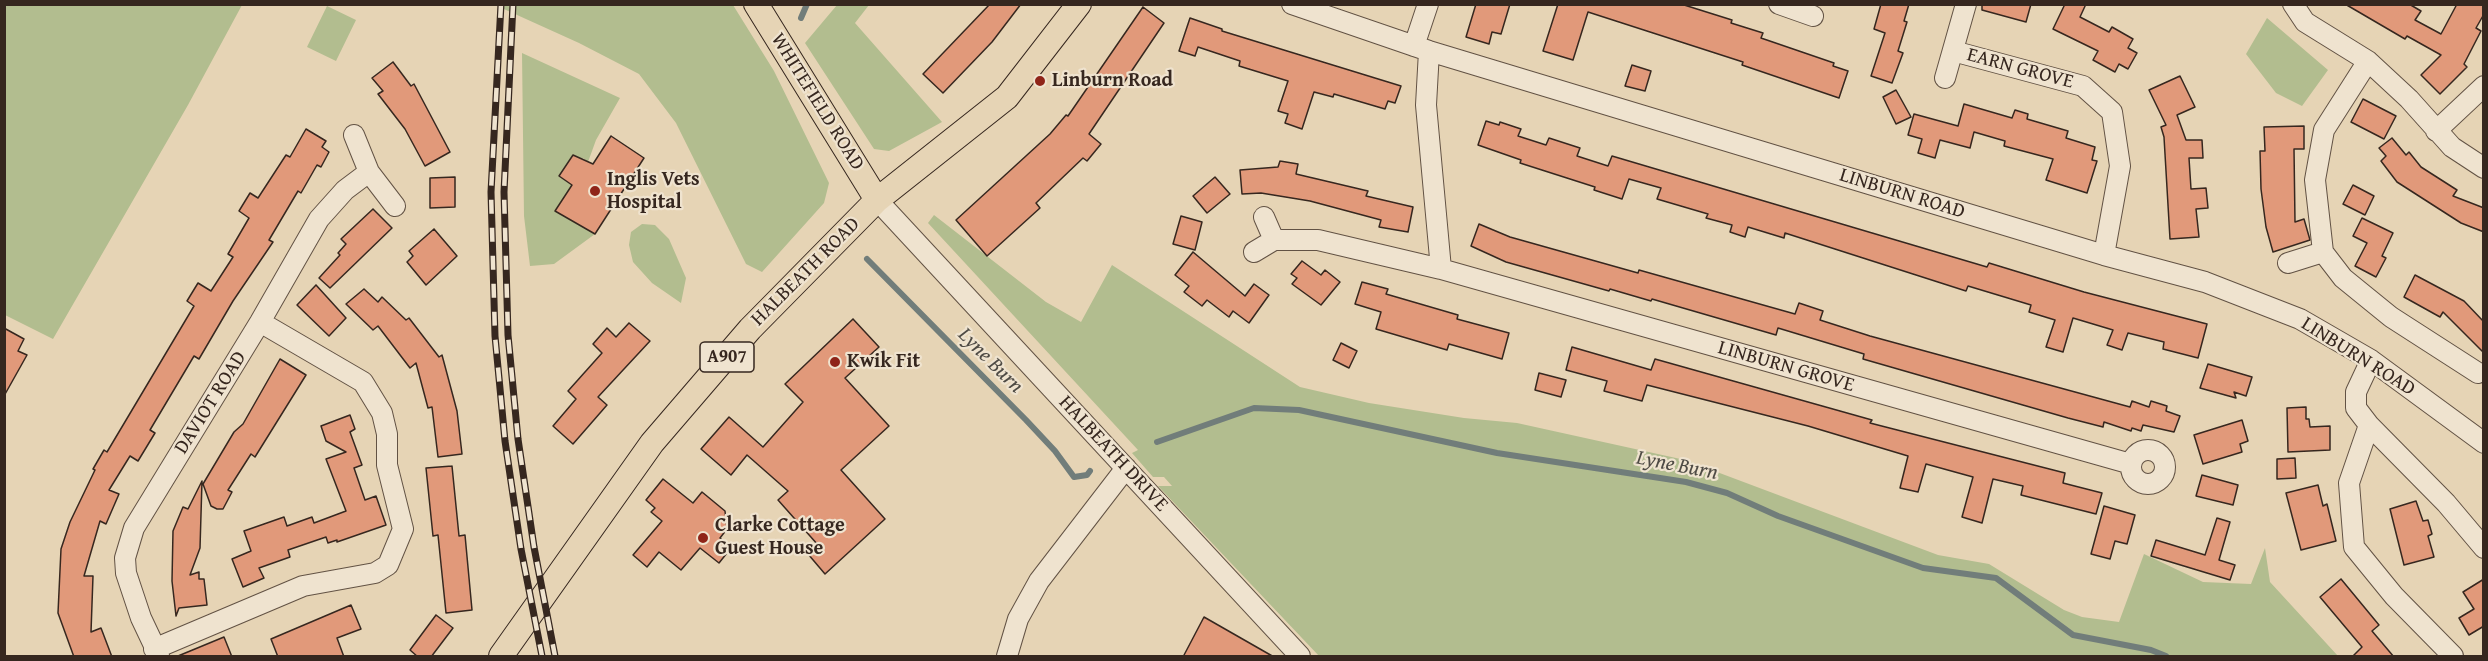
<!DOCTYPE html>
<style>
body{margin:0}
#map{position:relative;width:2488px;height:661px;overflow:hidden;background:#e6d4b5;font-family:"Gentium Book Plus",serif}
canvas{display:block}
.frame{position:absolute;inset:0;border:6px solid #36271f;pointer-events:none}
</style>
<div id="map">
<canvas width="2488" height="661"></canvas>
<div class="frame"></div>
</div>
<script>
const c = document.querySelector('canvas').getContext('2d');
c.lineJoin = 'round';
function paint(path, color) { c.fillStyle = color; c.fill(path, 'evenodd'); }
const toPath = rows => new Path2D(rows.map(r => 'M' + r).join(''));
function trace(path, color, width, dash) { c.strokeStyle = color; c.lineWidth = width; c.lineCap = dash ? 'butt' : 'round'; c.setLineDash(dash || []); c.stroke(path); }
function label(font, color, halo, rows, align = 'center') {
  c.font = font + ' "Gentium Book Plus",serif'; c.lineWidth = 4.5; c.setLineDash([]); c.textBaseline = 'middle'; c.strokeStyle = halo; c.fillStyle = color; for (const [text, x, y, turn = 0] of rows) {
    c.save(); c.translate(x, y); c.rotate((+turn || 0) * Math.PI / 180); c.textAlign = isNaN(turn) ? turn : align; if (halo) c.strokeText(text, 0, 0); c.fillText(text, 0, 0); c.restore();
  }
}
paint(toPath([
 [4,5,242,5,188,105,53,339,5,315],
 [495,5,733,5,774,71,829,183,824,203,762,272,746,264,676,123,639,74,579,43],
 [837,5,869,5,855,23,942,122,889,151,874,149,805,43],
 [327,6,356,20,336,61,307,47],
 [2267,18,2328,70,2302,106,2276,93,2246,54],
 [522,53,620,98,596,140,588,162,583,158,581,161,572,156,559,176,572,185,555,211,595,234,554,264,530,266,524,216],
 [934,215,1046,302,1081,322,1112,265,1300,387,1369,403,1464,418,1517,423,1685,460,1938,555,1989,564,2064,610,2082,617,2119,622,2144,554,2203,582,2251,584,2265,548,2270,582,2338,656,1319,656,1158,486,1172,486,1164,477,1153,477,1132,453,1138,450,928,223],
 [642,224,655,225,669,239,686,278,681,303,652,283,633,262,629,245,631,232]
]), '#b2bd8f');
trace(toPath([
 [801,18,807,4],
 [867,259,1026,420,1055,451,1074,477,1087,475,1090,471],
 [1157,442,1254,408,1299,410,1497,453,1686,482,1727,493,1778,516,1923,568,1996,578,2073,635,2151,650,2166,656]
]), '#717d7a', 6);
const building = toPath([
 [990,4,1021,4,992,42,943,93,923,74,990,4],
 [1476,4,1510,4,1501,34,1492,32,1489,44,1466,37,1476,4],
 [1558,4,1681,4,1732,20,1731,23,1763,33,1761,38,1834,63,1833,66,1848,71,1839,98,1742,65,1743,62,1588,12,1573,60,1543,51,1558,4],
 [1881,4,1909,4,1904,21,1907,22,1898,51,1903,53,1892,83,1871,76,1885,33,1874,29,1881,4],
 [1982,4,2031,4,2026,22,1982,10,1982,4],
 [2065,4,2086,4,2080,17,2109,32,2112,27,2133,39,2128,48,2137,53,2128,69,2119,64,2115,72,2093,60,2098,51,2053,29,2065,4],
 [2345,4,2409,4,2421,11,2415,20,2441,34,2457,4,2484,4,2484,14,2476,28,2481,31,2464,64,2467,67,2440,94,2421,75,2441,55,2407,36,2405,39,2345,4],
 [1143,7,1164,23,1089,134,1101,144,1087,161,1083,158,1036,203,1040,208,987,256,956,220,1050,134,1066,115,1068,116,1143,7],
 [1190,18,1222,29,1222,31,1401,86,1395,103,1388,101,1385,109,1334,94,1333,97,1314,92,1302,129,1285,123,1288,114,1278,111,1288,81,1239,66,1240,61,1198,47,1195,56,1179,51,1190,18],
 [393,62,411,86,414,84,450,152,425,166,405,129,378,94,383,91,372,78,393,62],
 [1632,65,1651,71,1645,91,1625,86,1632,65],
 [2180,76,2195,107,2177,115,2186,140,2202,140,2203,158,2189,158,2191,189,2206,188,2208,208,2196,209,2199,237,2170,239,2164,137,2161,127,2166,125,2149,90,2180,76],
 [1896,90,1911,117,1896,124,1883,97,1896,90],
 [2363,99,2396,116,2384,139,2351,122,2363,99],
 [1964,104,2012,118,2015,110,2028,114,2027,119,2068,131,2066,138,2095,147,2092,160,2097,161,2087,193,2046,180,2053,159,2004,146,2005,141,1974,132,1970,148,1940,140,1935,158,1918,153,1922,139,1908,135,1914,114,1958,126,1964,104],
 [1486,121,1499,125,1500,122,1521,129,1518,136,1546,145,1549,138,1580,148,1577,156,1608,166,1612,156,1987,267,1989,263,2084,292,2207,324,2198,358,2163,349,2164,342,2128,333,2122,350,2107,345,2113,330,2073,318,2063,352,2046,347,2055,320,2029,312,2031,305,1968,286,1966,291,1785,233,1784,238,1748,227,1745,237,1730,232,1732,225,1706,218,1708,214,1657,199,1661,188,1629,179,1622,199,1594,190,1595,187,1520,163,1521,160,1478,145,1486,121],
 [2304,126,2304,149,2294,149,2295,222,2304,219,2310,240,2273,252,2266,227,2261,189,2260,151,2265,151,2264,127,2304,126],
 [306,129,326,141,322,147,329,152,321,167,317,165,301,193,298,191,269,240,273,242,233,301,199,359,194,356,150,430,155,433,138,461,130,456,109,490,119,494,106,524,100,521,84,576,93,576,91,632,101,628,112,657,74,657,58,613,61,549,70,522,95,470,93,469,104,450,107,452,194,306,187,301,198,283,211,291,233,257,228,254,249,218,239,211,250,193,258,198,286,155,290,157,306,129],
 [611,136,644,158,595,234,555,211,572,185,559,176,573,155,593,164,611,136],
 [2392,138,2406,155,2409,152,2421,167,2457,190,2453,196,2484,208,2484,232,2461,223,2397,182,2381,161,2386,156,2379,148,2392,138],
 [1280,161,1298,164,1296,174,1368,191,1366,196,1413,207,1408,232,1379,227,1381,220,1310,201,1261,193,1242,194,1240,170,1278,167,1280,161],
 [455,177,455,207,430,208,430,178,455,177],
 [1215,177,1230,194,1207,213,1193,196,1215,177],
 [2353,185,2374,196,2365,215,2343,204,2353,185],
 [373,209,392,228,330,288,319,278,340,255,338,253,346,244,341,239,373,209],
 [1181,216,1202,222,1195,250,1173,244,1181,216],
 [2362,218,2393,233,2382,256,2386,258,2376,277,2355,266,2367,243,2353,236,2362,218],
 [1479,224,1510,237,1638,273,1639,270,1795,314,1799,303,1823,311,1820,320,1870,336,2130,407,2132,401,2149,407,2151,401,2167,406,2166,411,2180,416,2174,432,2143,425,2141,431,2132,428,2131,431,2104,422,2103,427,2068,418,1863,359,1864,354,1778,328,1776,335,1652,299,1651,301,1610,289,1609,291,1506,262,1471,246,1479,224],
 [434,229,457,256,426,285,407,262,413,256,409,251,434,229],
 [1193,252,1245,296,1254,284,1269,295,1249,323,1233,311,1229,317,1207,300,1202,306,1184,292,1189,286,1175,275,1193,252],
 [1302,261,1321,275,1325,270,1340,282,1321,305,1292,284,1297,278,1291,274,1302,261],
 [2415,275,2464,301,2484,322,2484,353,2443,312,2440,317,2404,297,2415,275],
 [1362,282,1388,289,1386,294,1458,315,1457,319,1509,333,1502,359,1449,344,1447,350,1376,329,1381,312,1355,304,1362,282],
 [316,285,346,318,329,336,297,305,316,285],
 [364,289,378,302,382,297,406,320,409,318,439,357,442,355,457,411,462,454,438,457,432,407,428,408,416,363,410,368,378,326,373,330,346,304,364,289],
 [853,319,879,347,845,378,889,426,841,470,885,519,825,574,808,554,818,545,778,500,788,491,747,455,731,475,701,449,729,417,763,447,803,402,785,384,853,319],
 [629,323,650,341,598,397,607,405,573,444,553,426,576,399,568,391,602,353,593,344,607,328,616,337,629,323],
 [4,328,24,339,18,351,27,355,4,396,4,328],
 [1341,343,1357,351,1349,368,1333,360,1341,343],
 [1572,347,1651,370,1655,359,1872,420,1870,423,2065,473,2063,483,2102,493,2096,514,2021,495,2023,486,1993,479,1982,523,1962,517,1973,477,1926,464,1918,492,1900,488,1908,456,1808,426,1647,385,1642,401,1604,391,1607,381,1566,370,1572,347],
 [280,359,306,375,255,457,251,454,228,490,232,492,223,509,217,509,211,506,203,484,234,432,243,424,280,359],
 [2208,364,2252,377,2246,396,2234,392,2236,398,2200,388,2208,364],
 [1539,373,1566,380,1561,397,1535,390,1539,373],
 [2306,407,2306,419,2309,419,2310,427,2330,426,2330,450,2288,452,2287,408,2306,407],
 [350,415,355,429,350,432,362,465,354,468,365,500,376,496,386,525,337,542,337,540,328,543,326,537,288,550,290,557,259,568,264,578,243,587,232,559,251,551,244,531,284,517,287,526,312,517,314,523,346,511,326,459,346,452,326,441,321,426,350,415],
 [2242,420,2248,441,2240,444,2242,452,2203,464,2194,435,2242,420],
 [2295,458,2296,478,2277,479,2277,459,2295,458],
 [452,466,459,536,465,535,472,610,446,613,438,535,433,536,426,468,452,466],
 [2202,475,2238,485,2233,505,2196,496,2202,475],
 [663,479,693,503,702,492,725,511,727,529,720,538,731,548,719,563,700,548,681,570,659,552,647,567,633,555,662,521,651,512,655,508,646,500,663,479],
 [202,481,200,548,190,575,199,572,199,579,204,579,207,605,179,608,176,616,172,581,173,531,183,507,188,509,202,481],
 [2318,485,2323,506,2327,504,2336,541,2301,550,2286,493,2318,485],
 [2416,501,2423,521,2428,520,2432,534,2428,536,2434,557,2404,565,2390,509,2416,501],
 [2104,506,2135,515,2127,544,2115,541,2110,559,2091,554,2104,506],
 [2217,518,2230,522,2219,560,2235,565,2230,580,2151,556,2156,540,2205,555,2217,518],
 [2341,579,2379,625,2372,631,2394,657,2352,657,2362,647,2320,597,2341,579],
 [2484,579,2484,626,2469,635,2459,618,2474,609,2463,592,2484,579],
 [351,605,361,629,337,638,344,657,278,657,271,639,351,605],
 [436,615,453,628,431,657,418,657,410,650,436,615],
 [1204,617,1274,657,1183,657,1204,617],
 [224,637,232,657,179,657,178,656,224,637]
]);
paint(building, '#e1997a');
trace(building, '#36271f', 1.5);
const minor = toPath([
 [1292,4,1429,51,2104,255,2205,282,2300,319,2371,360,2484,443],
 [1779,4,1813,16],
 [2293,4,2305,22,2368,61,2409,99,2452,147,2484,168],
 [1414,46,1428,4],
 [1429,51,1426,105,1441,269],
 [1953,51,2083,86,2112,112,2120,166,2104,255],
 [2368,61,2324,130,2315,180,2323,252,2343,278,2391,317,2478,373],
 [1945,78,1966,4],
 [2436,131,2484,86],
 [354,135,369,172,395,206],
 [877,200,1300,656],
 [1274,240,1318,240,1441,269,2131,464],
 [1254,252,1274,240,1264,217],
 [2288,263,2323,252],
 [2371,360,2356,392,2356,408,2369,425,2446,503,2484,548],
 [2369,425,2349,483,2354,547,2394,596,2453,656],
 '2131 467a17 17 0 1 1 34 0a17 17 0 1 1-34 0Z',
 [154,649,303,586,375,573,388,565,403,529,387,465,387,434,382,413,363,382,260,322],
 [159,656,141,618,126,573,125,558,134,528,260,322,319,219,345,190,369,172],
 [1007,656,1018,619,1039,581,1126,468]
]);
const major = toPath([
 [756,4,877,200],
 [501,656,652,443,750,329,877,200,1007,97,1079,4]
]);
trace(minor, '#625244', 22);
trace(major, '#36271f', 26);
trace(minor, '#efe3cf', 20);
trace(major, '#e6d4b5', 24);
const rail = toPath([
 [501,4,491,192,495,336,505,441,521,549,542,656],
 [513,4,504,192,508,335,518,439,534,547,555,656]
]);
trace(rail, '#36271f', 7);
trace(rail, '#efe3cf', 4.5, [14]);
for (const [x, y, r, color] of [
 [1040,81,6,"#8f2418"],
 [595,191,6,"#8f2418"],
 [835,362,6,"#8f2418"],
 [703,538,6,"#8f2418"]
]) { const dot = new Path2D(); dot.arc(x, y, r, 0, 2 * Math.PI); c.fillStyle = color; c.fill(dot); trace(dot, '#efe3cf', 2); }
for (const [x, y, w] of [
 [727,357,54]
]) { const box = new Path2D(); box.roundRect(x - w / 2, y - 15, w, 30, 4.5); c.fillStyle = '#efe3cf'; c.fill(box); trace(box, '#36271f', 1.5); }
label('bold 18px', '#36271f', null, [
 ["A907",727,357]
]);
label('20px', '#36271f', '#efe3cf', [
 ["EARN GROVE",2020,69,15],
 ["WHITEFIELD ROAD",817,102,58],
 ["LINBURN ROAD",1902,194,17],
 ["HALBEATH ROAD",806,272,-45],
 ["LINBURN ROAD",2358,357,32],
 ["LINBURN GROVE",1786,367,16],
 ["DAVIOT ROAD",211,403,-58],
 ["HALBEATH DRIVE",1113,454,47]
]);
label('bold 20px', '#36271f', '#efe3cf', [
 ["Linburn Road",1052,81],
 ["Inglis Vets",607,180],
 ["Hospital",607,203],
 ["Kwik Fit",847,362],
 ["Clarke Cottage",715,526],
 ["Guest House",715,549]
], 'left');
label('italic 21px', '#4f4b45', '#efe3cf', [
 ["Lyne Burn",990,361,45],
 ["Lyne Burn",1677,466,11]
]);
</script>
